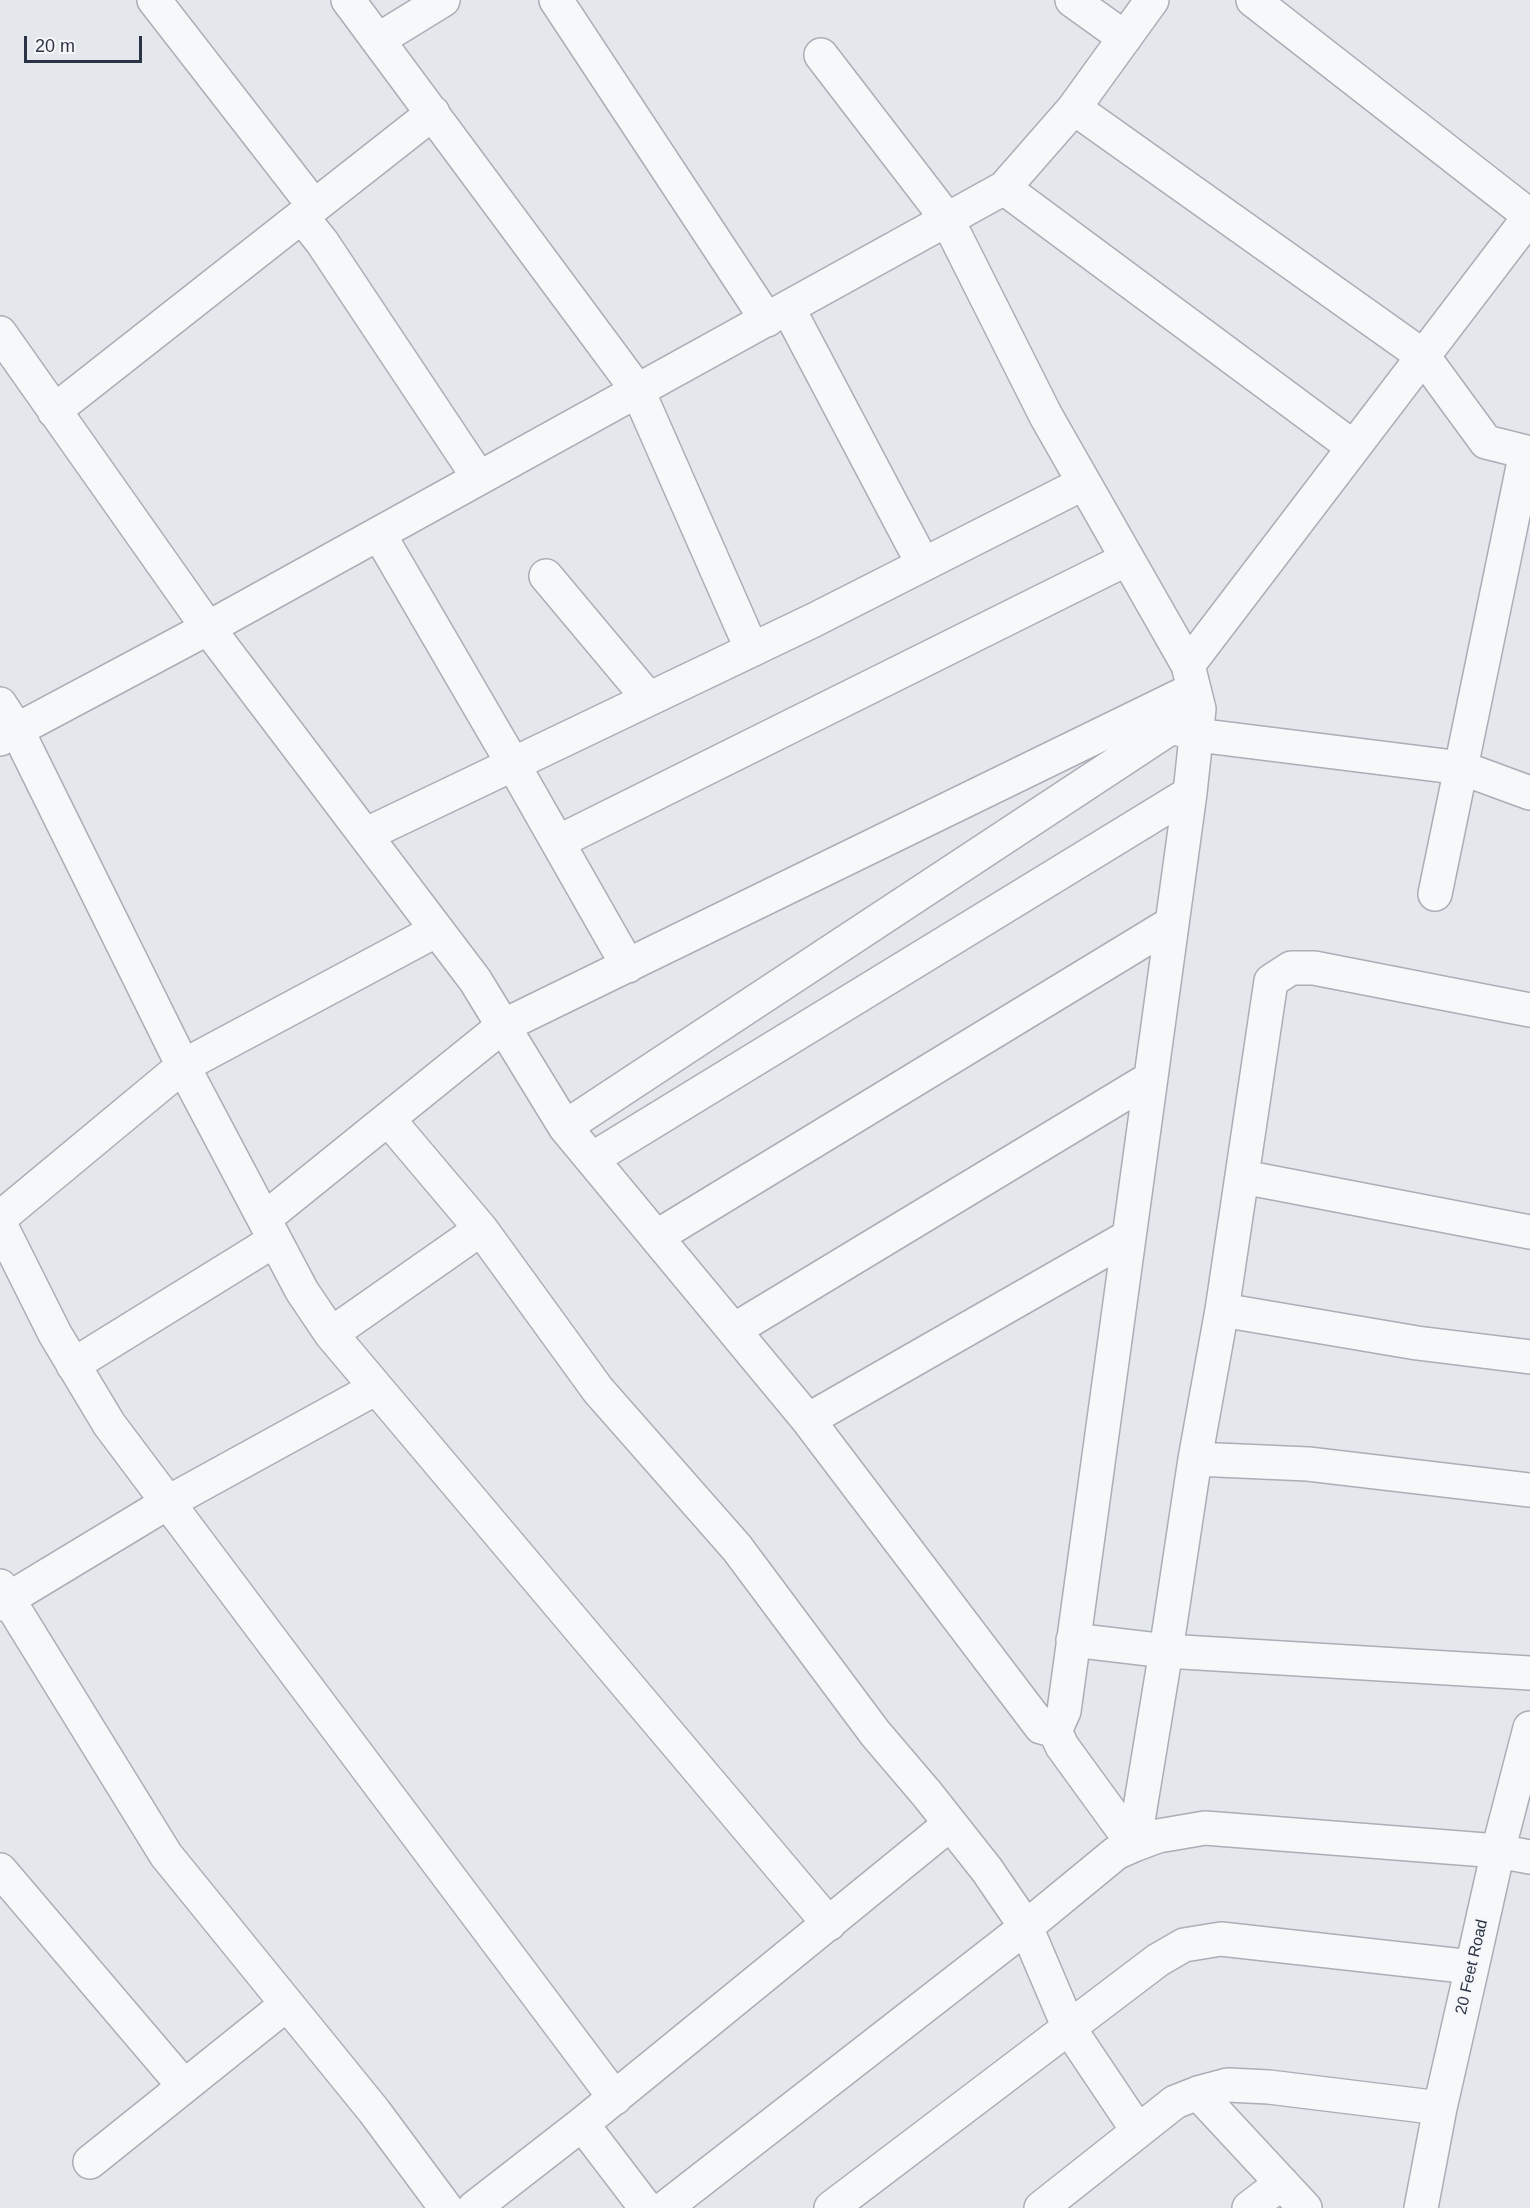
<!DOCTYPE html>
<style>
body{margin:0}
#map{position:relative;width:1530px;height:2208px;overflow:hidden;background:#e4e7ec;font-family:Arial,sans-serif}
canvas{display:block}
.scale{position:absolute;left:24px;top:36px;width:118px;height:27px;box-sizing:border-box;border:3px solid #2b3445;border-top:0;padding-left:8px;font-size:18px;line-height:21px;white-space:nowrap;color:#2b3445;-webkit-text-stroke:4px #f4f6f9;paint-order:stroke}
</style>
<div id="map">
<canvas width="1530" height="2208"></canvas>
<div class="scale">20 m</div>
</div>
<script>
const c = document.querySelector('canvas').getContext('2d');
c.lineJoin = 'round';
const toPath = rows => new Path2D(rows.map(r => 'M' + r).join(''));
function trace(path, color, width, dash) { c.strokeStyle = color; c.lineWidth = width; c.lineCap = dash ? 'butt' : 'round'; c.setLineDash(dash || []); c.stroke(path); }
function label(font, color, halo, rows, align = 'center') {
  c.font = font + ' Arial,sans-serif'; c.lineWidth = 5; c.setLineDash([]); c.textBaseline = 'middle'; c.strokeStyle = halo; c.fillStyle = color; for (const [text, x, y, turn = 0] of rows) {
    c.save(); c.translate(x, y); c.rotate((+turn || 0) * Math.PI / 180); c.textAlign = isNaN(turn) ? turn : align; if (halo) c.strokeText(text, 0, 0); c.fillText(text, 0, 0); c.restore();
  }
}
const minor = toPath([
 [154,0,314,206],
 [348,0,638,391,752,650],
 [556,0,767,320],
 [1072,0,1125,38],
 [1253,0,1530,216],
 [378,40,443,0],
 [1074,108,1423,356,1486,442,1530,453],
 [1004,188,1353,447],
 [302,217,322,242,479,478],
 [788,308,923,564],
 [0,333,208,628,475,980,565,1127,808,1420,1041,1727,1055,1731,1064,1711,1190,793,1199,709,1188,665,1046,416,947,219,821,55],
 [54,411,433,113],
 [379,534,513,764,628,966],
 [546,576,649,699],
 [1188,665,1530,216],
 [0,704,17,730,183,1066,302,1291,331,1334,829,1924],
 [1176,728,1197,735,1462,768,1530,793],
 [0,739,208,628,1004,188,1074,108,1152,0],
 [365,835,814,620,1084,483],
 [558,842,1127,559],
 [1435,894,1526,452],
 [388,1119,481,1229,598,1390,737,1548,875,1733,927,1794,987,1870,1026,1927,1069,2028,1138,2131],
 [565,1127,1199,709],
 [592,1159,1190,793],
 [1243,1177,1530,1232],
 [0,1218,183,1066,437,930],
 [264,1219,503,1026,1194,689],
 [0,1224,55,1334,109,1424,615,2098],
 [656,1237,1172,923],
 [1222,1310,1417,1343,1530,1357],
 [734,1330,1151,1078],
 [331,1334,481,1229],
 [73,1365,275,1240],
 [808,1420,1128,1237],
 [1195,1459,1308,1464,1530,1490],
 [0,1586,166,1855,374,2111,446,2208],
 [0,1604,167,1503,376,1388],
 [1073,1640,1166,1651,1530,1673],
 [1055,1731,1062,1746,1134,1845],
 [1134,1845,1166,1651,1195,1459,1222,1310,1271,981,1291,968,1314,968,1530,1010],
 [0,1870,184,2086],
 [1198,2093,1305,2208],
 [582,2124,646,2208],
 [90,2162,287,2004],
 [474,2208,582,2124,950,1824],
 [665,2208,1026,1927,1116,1853,1134,1845,1158,1836,1205,1828,1498,1851,1530,1857],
 [831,2208,1158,1960,1184,1945,1221,1939,1472,1967],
 [1041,2208,1175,2102,1198,2093,1228,2085,1269,2087,1440,2108],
 [1249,2208,1282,2183],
 [1421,2208,1440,2108,1472,1967,1498,1851,1530,1728]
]);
trace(minor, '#a9aeb7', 36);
trace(minor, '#f7f8fa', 33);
label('16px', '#2b3445', '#f4f6f9', [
 ["20 Feet Road",1472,1967,-77]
]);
</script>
